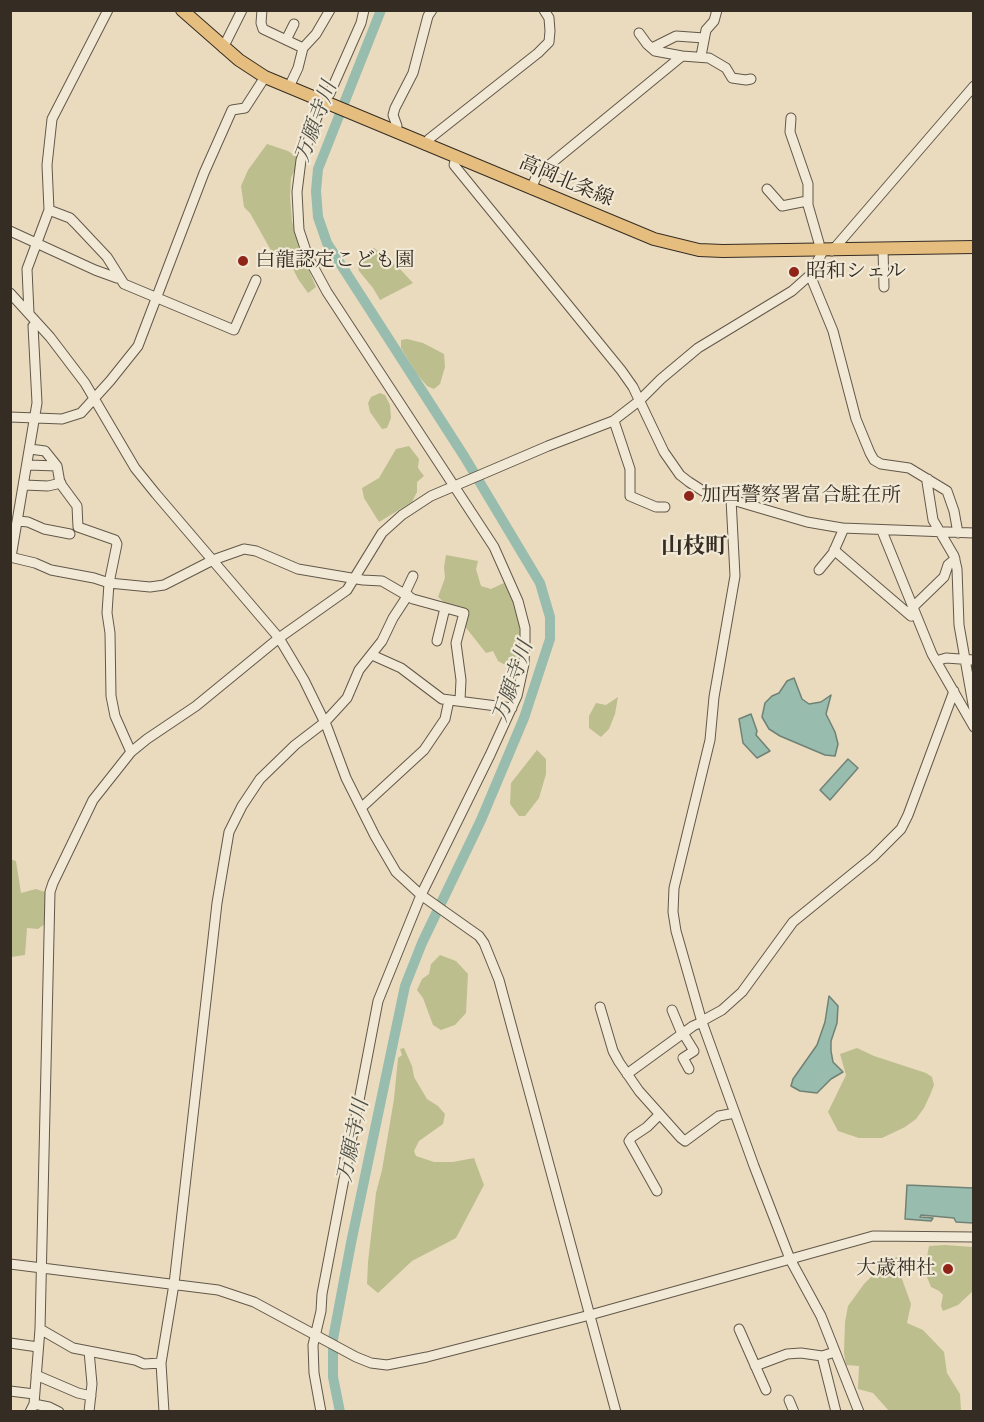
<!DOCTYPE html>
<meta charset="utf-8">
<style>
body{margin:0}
#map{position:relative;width:984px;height:1422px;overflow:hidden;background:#eadbbe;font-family:"Libre Bodoni",serif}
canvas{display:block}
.frame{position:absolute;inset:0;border:12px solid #352c23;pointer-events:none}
</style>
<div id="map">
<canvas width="984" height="1422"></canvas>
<div class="frame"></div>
</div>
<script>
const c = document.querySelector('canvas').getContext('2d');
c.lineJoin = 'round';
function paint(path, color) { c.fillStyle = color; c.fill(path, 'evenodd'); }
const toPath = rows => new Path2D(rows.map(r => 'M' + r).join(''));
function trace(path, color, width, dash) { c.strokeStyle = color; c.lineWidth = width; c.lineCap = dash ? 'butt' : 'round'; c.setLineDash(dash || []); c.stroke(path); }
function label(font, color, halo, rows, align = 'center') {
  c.font = font + ' "Libre Bodoni","Noto Serif JP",serif'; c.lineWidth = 4.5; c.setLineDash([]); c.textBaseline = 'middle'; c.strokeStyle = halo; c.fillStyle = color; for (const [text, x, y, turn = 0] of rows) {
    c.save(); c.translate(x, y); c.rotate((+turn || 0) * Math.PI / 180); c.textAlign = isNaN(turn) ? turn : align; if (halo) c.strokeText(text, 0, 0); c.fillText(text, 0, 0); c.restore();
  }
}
paint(toPath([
 [267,144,288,151,300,159,291,178,290,196,292,221,299,246,316,287,308,293,298,279,285,252,273,254,250,213,244,207,241,186,248,170],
 [374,248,399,268,413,283,380,300,373,288,359,271,357,263,365,254],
 [407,339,423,343,444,354,445,367,440,384,434,389,427,386,417,374,401,348,401,340],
 [380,393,385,395,390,405,391,418,387,428,382,429,370,412,368,403,371,397],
 [409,446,419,459,418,468,424,476,417,482,417,492,412,502,379,522,364,498,362,488,379,478,396,449],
 [446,555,478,561,476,569,481,586,491,589,506,582,519,619,520,638,516,666,507,666,498,661,493,651,486,653,463,624,467,611,448,606,438,597,445,578,444,567],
 [618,697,615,714,609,729,601,737,589,728,589,716,596,703,606,705],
 [537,750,546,759,546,774,539,798,525,816,519,816,510,804,511,783],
 [10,859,16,861,21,893,36,889,48,893,46,923,38,929,27,928,25,955,11,957],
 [440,955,456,961,468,974,466,1013,455,1025,441,1030,433,1025,423,998,417,990,422,979,429,974,431,964],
 [404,1048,412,1066,414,1077,427,1099,438,1106,445,1114,443,1124,419,1141,414,1151,416,1156,434,1162,453,1162,474,1158,484,1185,456,1238,412,1261,378,1293,367,1284,368,1262,376,1193,382,1170,394,1099,398,1058,402,1055,400,1049],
 [857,1048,874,1056,926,1073,932,1077,934,1085,930,1095,924,1108,916,1119,905,1127,882,1138,859,1138,838,1131,828,1112,846,1075,840,1054],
 [945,1245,973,1247,974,1290,958,1305,943,1311,941,1306,943,1295,939,1291,931,1287,927,1277,926,1262,929,1246],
 [897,1257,901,1268,902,1279,911,1304,907,1323,923,1330,944,1352,947,1373,960,1394,961,1411,889,1411,873,1393,858,1389,859,1366,846,1365,844,1353,845,1322,848,1306,864,1284,886,1262]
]), '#bcbe8e');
const water = toPath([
 [794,678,802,699,809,704,821,702,831,695,826,714,835,732,838,744,835,756,825,755,780,736,769,729,762,717,765,703,772,696,779,693,787,681,794,678],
 [751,714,757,731,756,735,770,751,757,758,743,743,739,719,751,714],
 [848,759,858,768,830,800,820,790,848,759],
 [829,996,838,1006,837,1023,831,1041,831,1051,833,1062,843,1072,831,1079,817,1093,800,1091,791,1086,793,1079,817,1045,825,1022,829,996],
 [907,1185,973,1188,973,1223,956,1222,954,1218,921,1215,920,1217,933,1218,931,1221,905,1219,907,1185]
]);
paint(water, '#98bcad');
trace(water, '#708276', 1.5);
trace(toPath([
 [340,1412,333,1377,333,1339,351,1243,405,986,422,943,481,820,524,718,550,639,550,617,540,583,464,456,327,243,318,217,316,191,318,169,381,10]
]), '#98bcad', 10);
const minor = toPath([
 [262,10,261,23,263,29,303,48],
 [639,33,647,44,655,51,682,56],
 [286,40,294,24],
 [223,48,242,10],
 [652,48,676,36,704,38],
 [701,56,706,30,714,21,717,10],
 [289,87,298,68,303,48,316,34,330,10],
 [791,118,790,132,808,184,808,205,819,243,818,251],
 [395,132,397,126,393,115,395,108,413,73,428,16,432,10],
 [425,145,429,139,538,53,549,42,550,31,549,18,544,10],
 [456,157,454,165,621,370,633,387,664,452,680,475,689,482,703,491,746,504,807,522,842,528,974,533],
 [531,189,537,175,682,56,709,58,726,68,732,78,746,80,751,79],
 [767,189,782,206,807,201],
 [49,210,70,218,75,223,107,257,124,284,234,330,256,280],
 [10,231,95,270,117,278,119,277],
 [883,248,884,287],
 [832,251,974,86],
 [810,275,833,331,856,419,870,453,874,460,881,464,909,468,947,491,954,511,958,533],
 [10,293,50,337,85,383,135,468,156,494,279,638,304,680,327,727,346,778,375,836,396,872,421,895,479,936,484,943,499,980,616,1412],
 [29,313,27,269,49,210,47,165,52,119,108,10],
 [10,417,62,419,81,413,110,381,138,346,204,173,232,110,245,108,265,77],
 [614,421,630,469,630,496,656,507,665,507],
 [30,449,45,451,57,466,60,483,77,506,78,527,115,540,117,544,109,583,107,613,110,633,111,696,115,716,131,752],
 [28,465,57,466],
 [928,479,927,482,933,520,954,556,957,569,959,625,974,710],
 [24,485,48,486,61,483],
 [731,499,735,576,714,697,710,740,674,888,673,912,676,931,702,1022,754,1166,790,1259,821,1316,859,1412],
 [18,521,28,522,44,529,70,534],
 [882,531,932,654,974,727],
 [834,550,911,616,914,613],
 [10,557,35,563,51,570,94,578,109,583,150,587,164,585,213,560,244,549,256,551,298,569,363,580,382,581,413,599,464,613,456,643,461,680,460,700],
 [11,557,37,403,33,326,37,323],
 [819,570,833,553,844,528],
 [405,593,413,576],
 [912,608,944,577,948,565,955,559],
 [437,641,445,608],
 [372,655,401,668,442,699,512,708],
 [936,661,946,658,974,660],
 [361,808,424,750,445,719,449,700],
 [600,1007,613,1051,619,1062,639,1091,681,1138,685,1141,719,1116,735,1113],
 [672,1010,682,1034],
 [702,1021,722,1010,742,992,793,922,873,857,901,829,908,815,954,691],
 [683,1033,694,1051,683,1058,689,1069],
 [627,1074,693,1026,702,1022],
 [657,1191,629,1141,632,1137,647,1127,659,1115],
 [10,1264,218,1290,254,1302,356,1357,371,1363,387,1365,427,1357,590,1315,873,1236,974,1237],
 [40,1329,73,1348,135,1360,144,1364,161,1363],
 [739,1329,766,1390],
 [10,1343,38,1347],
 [89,1351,92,1384,89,1412],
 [822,1356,836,1412],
 [755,1366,787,1354,801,1353,822,1356,835,1352],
 [36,1375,78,1393,91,1396],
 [10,1391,34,1394],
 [789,1400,794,1412],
 [34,1404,49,1407,59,1412],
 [30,1412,34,1404,40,1329,50,892,53,883,93,800,131,752,147,739,196,706,279,638,347,590,382,533,402,515,431,496,548,446,613,421,639,401,661,379,698,348,792,291,810,275,823,251],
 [164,1412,161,1363,174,1284,217,903,229,832,242,806,260,779,295,745,325,722,347,698,359,670,382,641,393,618,408,595],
 [321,1412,314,1373,313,1345,321,1311,322,1294,378,1001,421,895,490,755,517,696,524,664,525,641,525,628,518,601,494,547,327,292,308,257,299,230,297,192,301,160,320,109,330,93,361,23,364,10]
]);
const major = toPath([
 [182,10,239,60,265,77,654,239,699,250,723,251,974,247]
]);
trace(minor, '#62584a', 11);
trace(major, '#352c23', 14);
trace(minor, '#f1e8d5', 9);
trace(major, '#e5be7f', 12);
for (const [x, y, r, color] of [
 [243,261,6,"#8f2418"],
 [794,272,6,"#8f2418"],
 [689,496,6,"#8f2418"],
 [948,1269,6,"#8f2418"]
]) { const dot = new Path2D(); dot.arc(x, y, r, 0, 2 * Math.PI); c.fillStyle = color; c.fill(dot); trace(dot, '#f1e8d5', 2); }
label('20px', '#352c23', '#f1e8d5', [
 ["高岡北条線",566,182,23]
]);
label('20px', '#352c23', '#f1e8d5', [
 ["白龍認定こども園",255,261],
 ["昭和シェル",806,272],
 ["加西警察署富合駐在所",701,496],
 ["大歳神社",936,1269,"right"]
], 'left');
label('italic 21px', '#4e5046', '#f1e8d5', [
 ["万願寺川",317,122,-70],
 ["万願寺川",514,682,-71],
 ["万願寺川",354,1141,-78]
]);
label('bold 22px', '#352c23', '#f1e8d5', [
 ["山枝町",694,548]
]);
</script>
